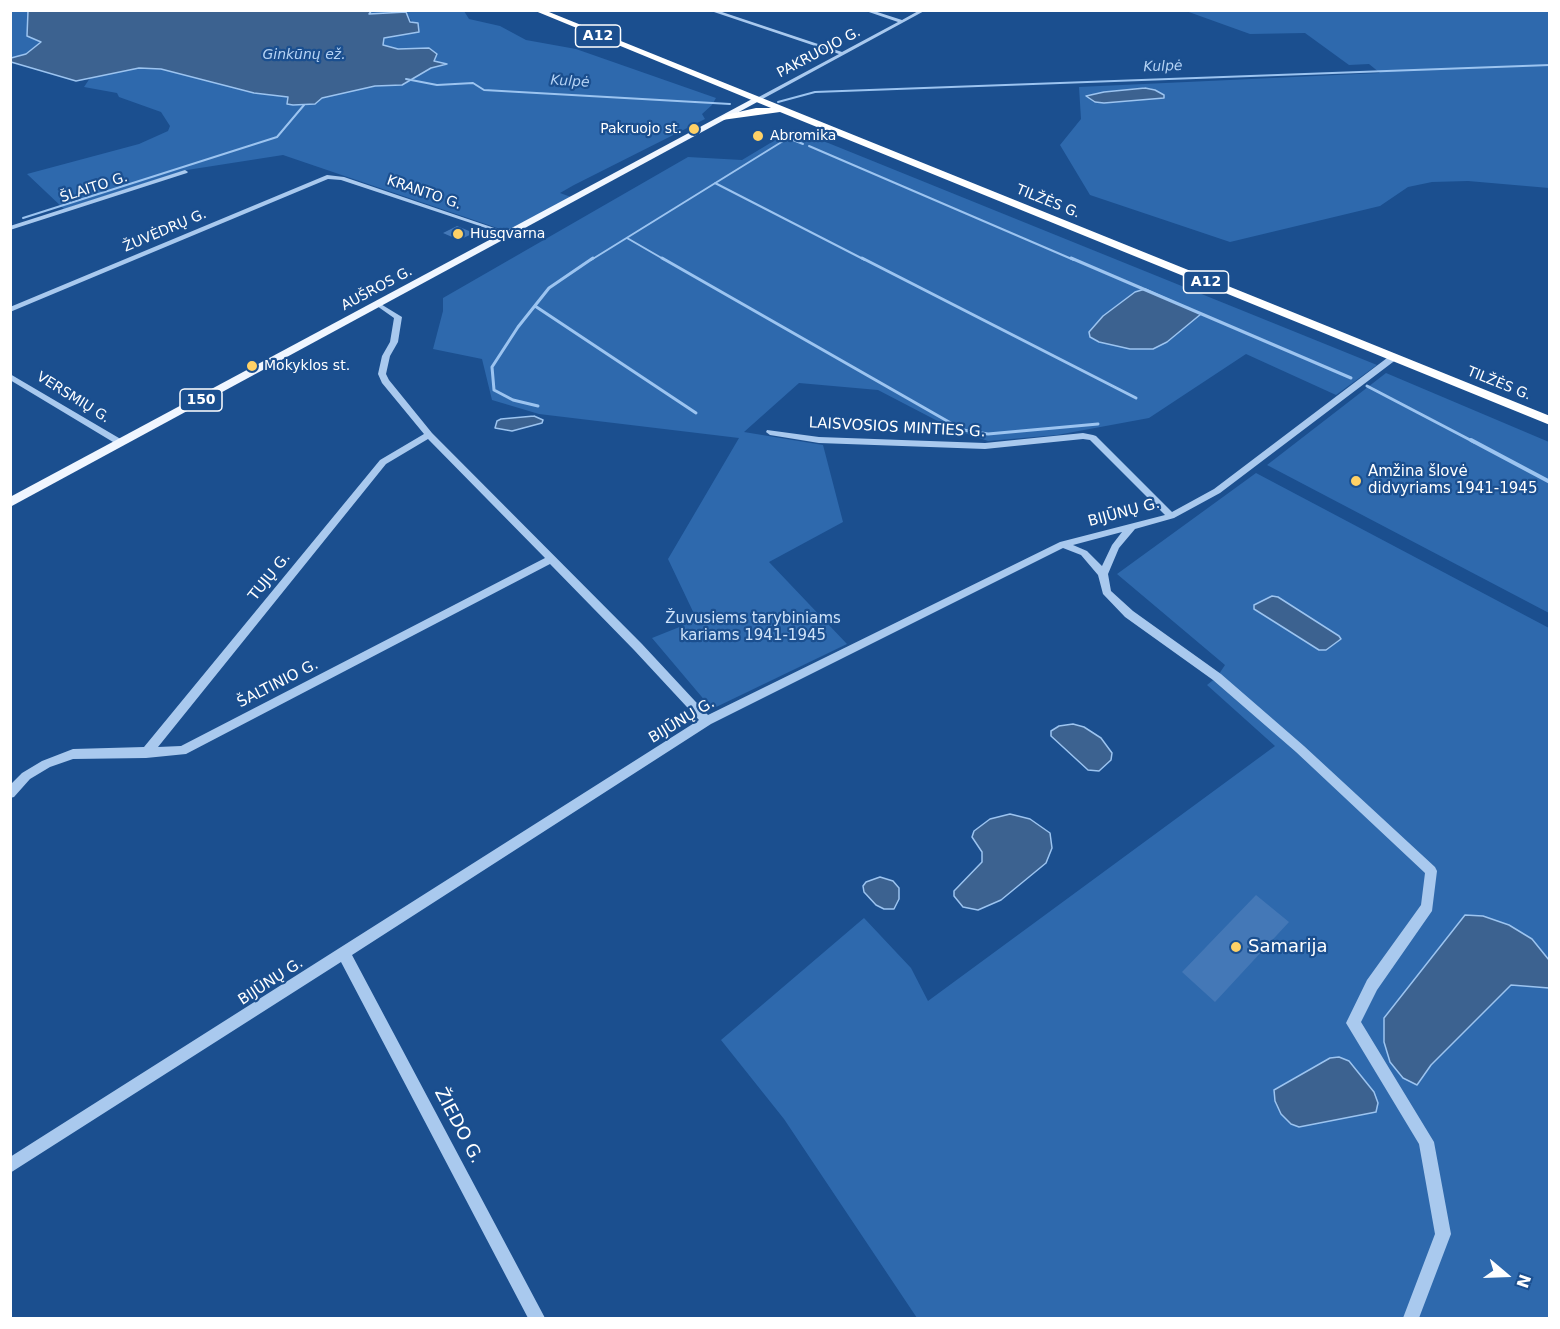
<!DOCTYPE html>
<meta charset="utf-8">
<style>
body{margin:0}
#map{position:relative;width:1560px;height:1329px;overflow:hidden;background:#1b4f8f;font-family:"DejaVu Sans",sans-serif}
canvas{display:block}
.frame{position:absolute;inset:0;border:12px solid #fff;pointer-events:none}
.north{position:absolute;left:1476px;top:1245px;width:60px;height:60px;-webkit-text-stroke:4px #1b4f8f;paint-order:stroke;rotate:109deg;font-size:16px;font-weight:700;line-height:24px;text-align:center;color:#fff}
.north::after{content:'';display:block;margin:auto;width:21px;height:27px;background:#fff;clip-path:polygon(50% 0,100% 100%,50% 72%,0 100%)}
</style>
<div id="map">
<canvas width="1560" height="1329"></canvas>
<div class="frame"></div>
<div class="north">N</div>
</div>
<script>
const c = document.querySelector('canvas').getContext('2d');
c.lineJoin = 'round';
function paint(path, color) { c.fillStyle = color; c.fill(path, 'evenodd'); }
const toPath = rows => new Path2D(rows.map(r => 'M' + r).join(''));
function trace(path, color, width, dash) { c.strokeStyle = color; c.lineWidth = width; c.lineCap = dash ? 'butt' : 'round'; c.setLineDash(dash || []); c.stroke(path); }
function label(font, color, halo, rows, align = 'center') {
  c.font = font + ' "DejaVu Sans",sans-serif'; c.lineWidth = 4.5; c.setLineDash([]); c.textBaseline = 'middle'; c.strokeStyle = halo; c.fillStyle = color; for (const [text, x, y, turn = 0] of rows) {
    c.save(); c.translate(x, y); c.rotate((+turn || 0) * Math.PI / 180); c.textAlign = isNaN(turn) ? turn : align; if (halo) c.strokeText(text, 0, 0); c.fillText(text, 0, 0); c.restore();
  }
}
paint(toPath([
 [11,11,28,11,27,35,41,42,26,54,11,58],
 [372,11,464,11,469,19,500,26,526,40,576,49,716,98,712,105,702,114,705,119,574,185,560,193,571,197,509,232,283,155,187,170,64,209,27,174,139,144,168,131,170,126,161,112,119,97,117,93,84,87,90,78,139,68,161,69,254,93,288,97,287,103,304,105,315,104,322,98,375,86,402,85,431,68,445,65,434,61,429,48,398,49,382,45,383,38,418,32,406,12,368,15],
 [1186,11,1549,11,1549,188,1468,181,1432,182,1408,187,1380,206,1230,242,1090,195,1060,145,1081,119,1079,87,1380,73,1369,64,1349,65,1305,33,1250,34],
 [1145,88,1150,88,1164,98,1104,103,1095,102,1086,95],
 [787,133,806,134,1377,365,1336,395,1246,354,1149,418,1057,435,988,441,953,429,878,390,799,383,744,432,823,445,843,522,769,562,847,644,712,709,652,638,697,620,668,559,739,438,539,414,492,400,482,359,433,349,443,311,443,298,688,157,742,160],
 [1386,373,1549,442,1549,613,1267,465],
 [1256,473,1549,628,1549,1318,917,1318,784,1119,721,1040,864,918,911,968,928,1001,1275,746,1207,685,1217,677,1225,665,1117,574]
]), '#2e69ad');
const water = toPath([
 [372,10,369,14,406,12,410,22,418,23,419,32,384,38,383,45,398,49,429,48,437,54,434,61,447,64,431,68,402,85,375,86,322,98,315,104,293,105,287,104,288,97,254,93,161,69,139,68,76,81,11,62,11,58,26,54,41,42,27,36,28,11,372,10],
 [1145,88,1155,90,1164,95,1164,98,1104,103,1095,102,1086,96,1104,92,1145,88],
 [1145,289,1201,314,1167,342,1153,349,1130,349,1099,342,1090,337,1089,332,1103,316,1135,292,1145,289],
 [534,416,543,420,542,423,512,431,495,428,497,421,501,419,534,416],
 [1272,596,1278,597,1339,636,1341,639,1326,650,1319,650,1254,609,1254,605,1272,596],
 [1073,724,1084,727,1101,738,1112,753,1111,760,1099,771,1088,770,1051,736,1051,731,1059,726,1073,724],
 [1010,814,1030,819,1050,833,1052,848,1046,863,1001,900,978,910,963,907,954,896,954,891,982,862,982,852,972,837,974,831,990,819,1010,814],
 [880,877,893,881,899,888,899,899,894,909,884,909,876,905,864,892,863,886,866,882,880,877],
 [1465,915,1483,916,1509,925,1532,939,1549,960,1549,988,1511,985,1431,1065,1417,1085,1403,1078,1390,1062,1384,1042,1384,1018,1465,915],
 [1339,1057,1349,1061,1374,1092,1378,1103,1376,1112,1299,1127,1291,1124,1281,1114,1275,1101,1274,1090,1330,1058,1339,1057]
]);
paint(water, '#3c6290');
trace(water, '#9cc4f0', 1.5);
trace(toPath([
 [406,79,437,85,473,83,484,90,730,104],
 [778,102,815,92,1550,65],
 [790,133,788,138,803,144],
 [809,146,1074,260],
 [715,183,865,260],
 [23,218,277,137,304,105],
 [627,238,665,260],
 [591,260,788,138]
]), '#9cc4f0', 2);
trace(toPath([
 [662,258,963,430,988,434,1098,424],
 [862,258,1136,398],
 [1071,258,1351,378],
 [535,306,696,413],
 [1367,386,1474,442],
 [538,406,513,400,494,390,492,367,518,327,549,288,593,258]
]), '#9cc4f0', 3);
trace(toPath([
 [1471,440,1550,482]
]), '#9cc4f0', 4);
paint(toPath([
 [457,226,474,233,459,240,443,233],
 [1256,895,1289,922,1215,1002,1182,972]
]), '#4478b7');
paint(toPath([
 [708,10,716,10,842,52,898,22,863,10,871,10,902,20,920,10,926,10,757,102,755,99,839,54,708,10],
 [185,170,188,172,187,173,10,230,10,226,185,170],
 [327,175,344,177,512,234,507,235,341,180,328,179,10,312,10,307,327,175],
 [379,303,402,317,398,342,390,356,386,374,389,380,432,433,642,644,708,715,1060,542,1165,515,1090,440,1083,439,985,449,819,443,770,435,766,432,767,430,819,437,985,443,1083,433,1093,435,1096,436,1172,512,1214,489,1391,355,1397,355,1397,359,1220,493,1174,518,1135,529,1119,548,1108,574,1111,591,1133,611,1221,674,1304,746,1435,867,1437,871,1432,911,1377,990,1361,1022,1434,1142,1451,1234,1419,1318,1403,1318,1435,1234,1419,1144,1346,1023,1367,980,1421,905,1425,873,1296,752,1213,680,1125,617,1103,594,1098,575,1081,555,1063,548,711,724,352,955,545,1318,528,1318,341,962,10,1173,10,1157,699,720,634,650,550,564,186,754,146,758,73,759,50,767,30,779,14,797,10,798,10,785,22,773,42,761,73,749,144,747,380,460,424,434,382,383,378,374,382,356,390,342,394,318,377,306,375,305,379,303],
 [428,439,545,558,181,746,158,747,386,464,428,439],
 [1122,532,1112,545,1102,566,1087,551,1073,545,1122,532],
 [10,374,124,441,125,443,121,446,118,445,10,380,10,374]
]), '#a9c9ee');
paint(toPath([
 [754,98,761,100,10,507,10,497,754,98]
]), '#f0f6ff');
paint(toPath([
 [533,10,544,10,1550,416,1550,425,780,112,722,120,720,118,725,115,756,108,771,108,533,10]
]), '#fff');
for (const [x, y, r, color] of [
 [694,129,6,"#ffd166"],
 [758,136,6,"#ffd166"],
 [458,234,6,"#ffd166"],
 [252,366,6,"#ffd166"],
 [1356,481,6,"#ffd166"],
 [1236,947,6,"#ffd166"]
]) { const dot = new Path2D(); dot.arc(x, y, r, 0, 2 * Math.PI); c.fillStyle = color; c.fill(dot); trace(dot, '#1b4f8f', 2); }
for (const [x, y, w] of [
 [598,36,45],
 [1206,282,45],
 [201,400,42]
]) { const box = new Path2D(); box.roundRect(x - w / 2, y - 11, w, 22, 4.5); c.fillStyle = '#1b4f8f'; c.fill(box); trace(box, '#fff', 1.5); }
label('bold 14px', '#fff', null, [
 ["A12",598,36],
 ["A12",1206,282],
 ["150",201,400]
]);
label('14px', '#fff', '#1b4f8f', [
 ["PAKRUOJO G.",819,53,-28],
 ["ŠLAITO G.",94,188,-18],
 ["KRANTO G.",424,193,19],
 ["TILŽĖS G.",1048,202,22],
 ["ŽUVĖDRŲ G.",165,231,-23],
 ["AUŠROS G.",377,289,-28],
 ["TILŽĖS G.",1499,384,22],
 ["VERSMIŲ G.",73,398,32]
]);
label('italic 14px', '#b5d3f5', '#1b4f8f', [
 ["Ginkūnų ež.",304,55],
 ["Kulpė",1163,67,-2],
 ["Kulpė",570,82,3]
]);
label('14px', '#fff', '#1b4f8f', [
 ["Pakruojo st.",682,129,"right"],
 ["Abromika",770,136],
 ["Husqvarna",470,234],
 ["Mokyklos st.",264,366]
], 'left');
label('15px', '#fff', '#1b4f8f', [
 ["LAISVOSIOS MINTIES G.",897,428,3],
 ["BIJŪNŲ G.",1124,513,-15],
 ["TUJŲ G.",270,577,-51],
 ["ŠALTINIO G.",278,684,-27],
 ["BIJŪNŲ G.",682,721,-31],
 ["BIJŪNŲ G.",271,982,-33]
]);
label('15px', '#fff', '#1b4f8f', [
 ["Amžina šlovė",1368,472],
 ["didvyriams 1941-1945",1368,489]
], 'left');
label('15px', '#cfe3fa', '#1b4f8f', [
 ["Žuvusiems tarybiniams",753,619],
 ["kariams 1941-1945",753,636]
]);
label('18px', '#fff', '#1b4f8f', [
 ["Samarija",1248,947]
], 'left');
label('18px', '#fff', '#1b4f8f', [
 ["ŽIEDO G.",458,1126,62]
]);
</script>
